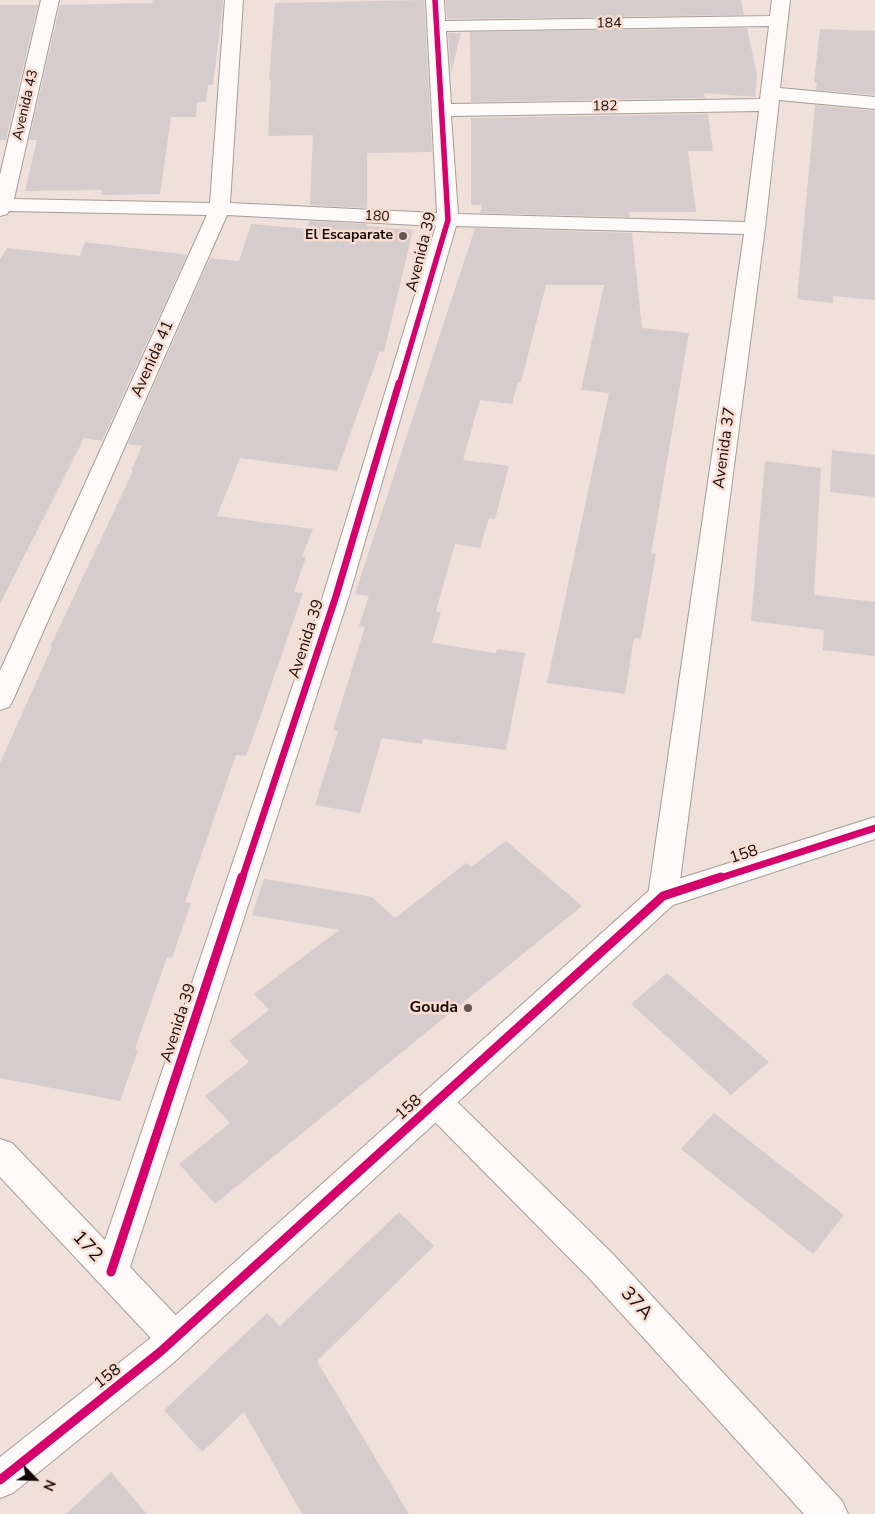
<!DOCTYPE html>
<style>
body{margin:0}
#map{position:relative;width:875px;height:1514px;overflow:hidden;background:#efe0da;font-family:"Nunito Sans",sans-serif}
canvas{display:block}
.north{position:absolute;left:10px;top:1454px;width:50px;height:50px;-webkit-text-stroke:4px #f8dcd1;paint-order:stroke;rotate:114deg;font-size:14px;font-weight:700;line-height:20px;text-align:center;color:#150c09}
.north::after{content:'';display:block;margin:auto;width:18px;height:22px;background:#150c09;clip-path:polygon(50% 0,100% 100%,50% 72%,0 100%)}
</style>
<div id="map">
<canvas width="875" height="1514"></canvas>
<div class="north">N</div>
</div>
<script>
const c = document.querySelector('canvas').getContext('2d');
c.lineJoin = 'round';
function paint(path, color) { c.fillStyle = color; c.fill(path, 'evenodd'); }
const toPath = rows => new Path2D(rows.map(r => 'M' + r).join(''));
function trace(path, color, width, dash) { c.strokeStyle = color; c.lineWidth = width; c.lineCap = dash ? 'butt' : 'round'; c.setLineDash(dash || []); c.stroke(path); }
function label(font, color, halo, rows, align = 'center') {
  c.font = font + ' "Nunito Sans",sans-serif'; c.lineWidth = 5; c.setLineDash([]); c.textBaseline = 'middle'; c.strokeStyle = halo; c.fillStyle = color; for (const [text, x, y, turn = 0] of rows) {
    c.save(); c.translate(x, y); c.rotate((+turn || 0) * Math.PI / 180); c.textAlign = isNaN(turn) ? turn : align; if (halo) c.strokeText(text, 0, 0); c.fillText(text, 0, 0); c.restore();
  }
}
paint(toPath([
 [153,0,223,0,223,3,213,85,208,85,206,102,197,102,196,117,171,117,160,194,101,195,102,190,25,191,37,140,29,140,60,5,152,3],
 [424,0,432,152,367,153,367,208,310,205,313,135,268,136,271,80,269,81,275,3],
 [446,0,741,0,744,15,447,19],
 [0,5,38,5,6,140,0,140],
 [747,28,757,75,755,97,704,93,705,98,471,102,470,32],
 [820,29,875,31,875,95,816,90,817,83,814,82],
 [448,33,461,33,451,73],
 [815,105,875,111,875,300,833,296,833,303,797,299],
 [708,114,713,151,688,151,696,212,629,212,630,217,480,213,482,205,471,205,471,118],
 [309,221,367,224,367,226,413,230,384,352,380,351,337,471,240,458,217,516,313,529,302,557,306,557,294,592,303,593,258,723,246,756,236,755,185,902,191,903,172,958,167,957,135,1049,138,1050,120,1101,0,1078,0,763,52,647,50,647,133,471,131,471,142,446,128,444,210,258,239,261,251,224,308,229],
 [475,228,632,233,642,328,689,333,651,554,656,554,641,639,634,638,625,694,547,683,609,393,581,390,604,285,546,285,521,382,518,382,512,404,480,400,463,460,509,466,495,519,489,518,480,548,455,544,436,611,441,612,432,643,496,653,497,649,525,653,506,750,423,739,422,744,382,738,360,813,315,805,338,731,333,730,365,627,359,626,369,596,355,594],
 [85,242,187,255,102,441,84,438,0,604,0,259,7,248,80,256],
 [832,450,875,455,875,497,830,492],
 [765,461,821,468,814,595,875,602,875,656,823,650,824,630,751,621],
 [506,841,582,906,215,1204,179,1164,230,1123,205,1096,249,1062,229,1041,269,1010,254,994,339,930,252,915,264,879,372,897,395,918,466,863,471,867],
 [667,973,769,1062,731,1095,631,1004],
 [714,1113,844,1215,813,1254,681,1149],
 [399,1212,434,1246,317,1361,409,1514,302,1514,244,1412,202,1452,164,1410,267,1313,280,1326],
 [111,1472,147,1514,66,1514]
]), '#d6cccd');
const minor = toPath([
 [41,0,59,0,14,199,210,203,225,0,243,0,230,203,437,213,426,0,444,0,445,21,770,16,772,0,790,0,780,88,875,97,875,109,779,100,765,228,678,896,673,905,663,908,653,905,648,896,744,234,456,226,349,596,130,1267,186,1326,192,1338,186,1350,174,1355,162,1350,0,1177,0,1139,12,1143,105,1240,323,596,436,226,227,215,13,700,9,707,0,710,0,671,207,215,9,211,7,214,0,216,0,175,41,0],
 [769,26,760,99,451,104,446,31,769,26],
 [759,111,745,222,458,214,451,116,759,111],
 [436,1088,447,1092,613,1254,842,1501,848,1514,804,1514,589,1278,425,1112,420,1102,425,1092,436,1088]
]);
const tertiary = toPath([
 [875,817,875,839,673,905,172,1364,13,1493,0,1498,0,1457,148,1340,653,887,875,817]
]);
trace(minor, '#a79c97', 2);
trace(tertiary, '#a79c97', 2);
paint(minor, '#fdfaf9');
paint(tertiary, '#fdfaf9');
trace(toPath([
 [399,385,448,220,435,0]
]), '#d6006c', 5.5);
trace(toPath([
 [242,879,336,596,399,383],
 [717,879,875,828]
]), '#d6006c', 7);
trace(toPath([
 [111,1272,242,877],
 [0,1480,160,1352,663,896,721,877]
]), '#d6006c', 9);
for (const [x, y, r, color] of [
 [403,236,5,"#615652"],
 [468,1008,5,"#615652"]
]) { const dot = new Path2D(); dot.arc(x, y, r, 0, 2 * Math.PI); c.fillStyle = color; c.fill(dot); trace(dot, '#f8dcd1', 2); }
label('14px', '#150c09', '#f8dcd1', [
 ["184",609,24,-1],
 ["Avenida 43",26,105,-77],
 ["182",605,107,-1],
 ["180",377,217,3]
]);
label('bold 14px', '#150c09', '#f8dcd1', [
 ["El Escaparate",393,236]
], 'right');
label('16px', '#150c09', '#f8dcd1', [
 ["Avenida 39",422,252,-76],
 ["Avenida 41",153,359,-66],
 ["Avenida 37",725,448,-82],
 ["Avenida 39",307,639,-72],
 ["158",744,855,-18],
 ["Avenida 39",179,1023,-72],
 ["158",409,1108,-42],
 ["158",108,1377,-38]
]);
label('bold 16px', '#150c09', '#f8dcd1', [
 ["Gouda",458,1008]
], 'right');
label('19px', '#150c09', '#f8dcd1', [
 ["172",87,1247,47],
 ["37A",636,1304,47]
]);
</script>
